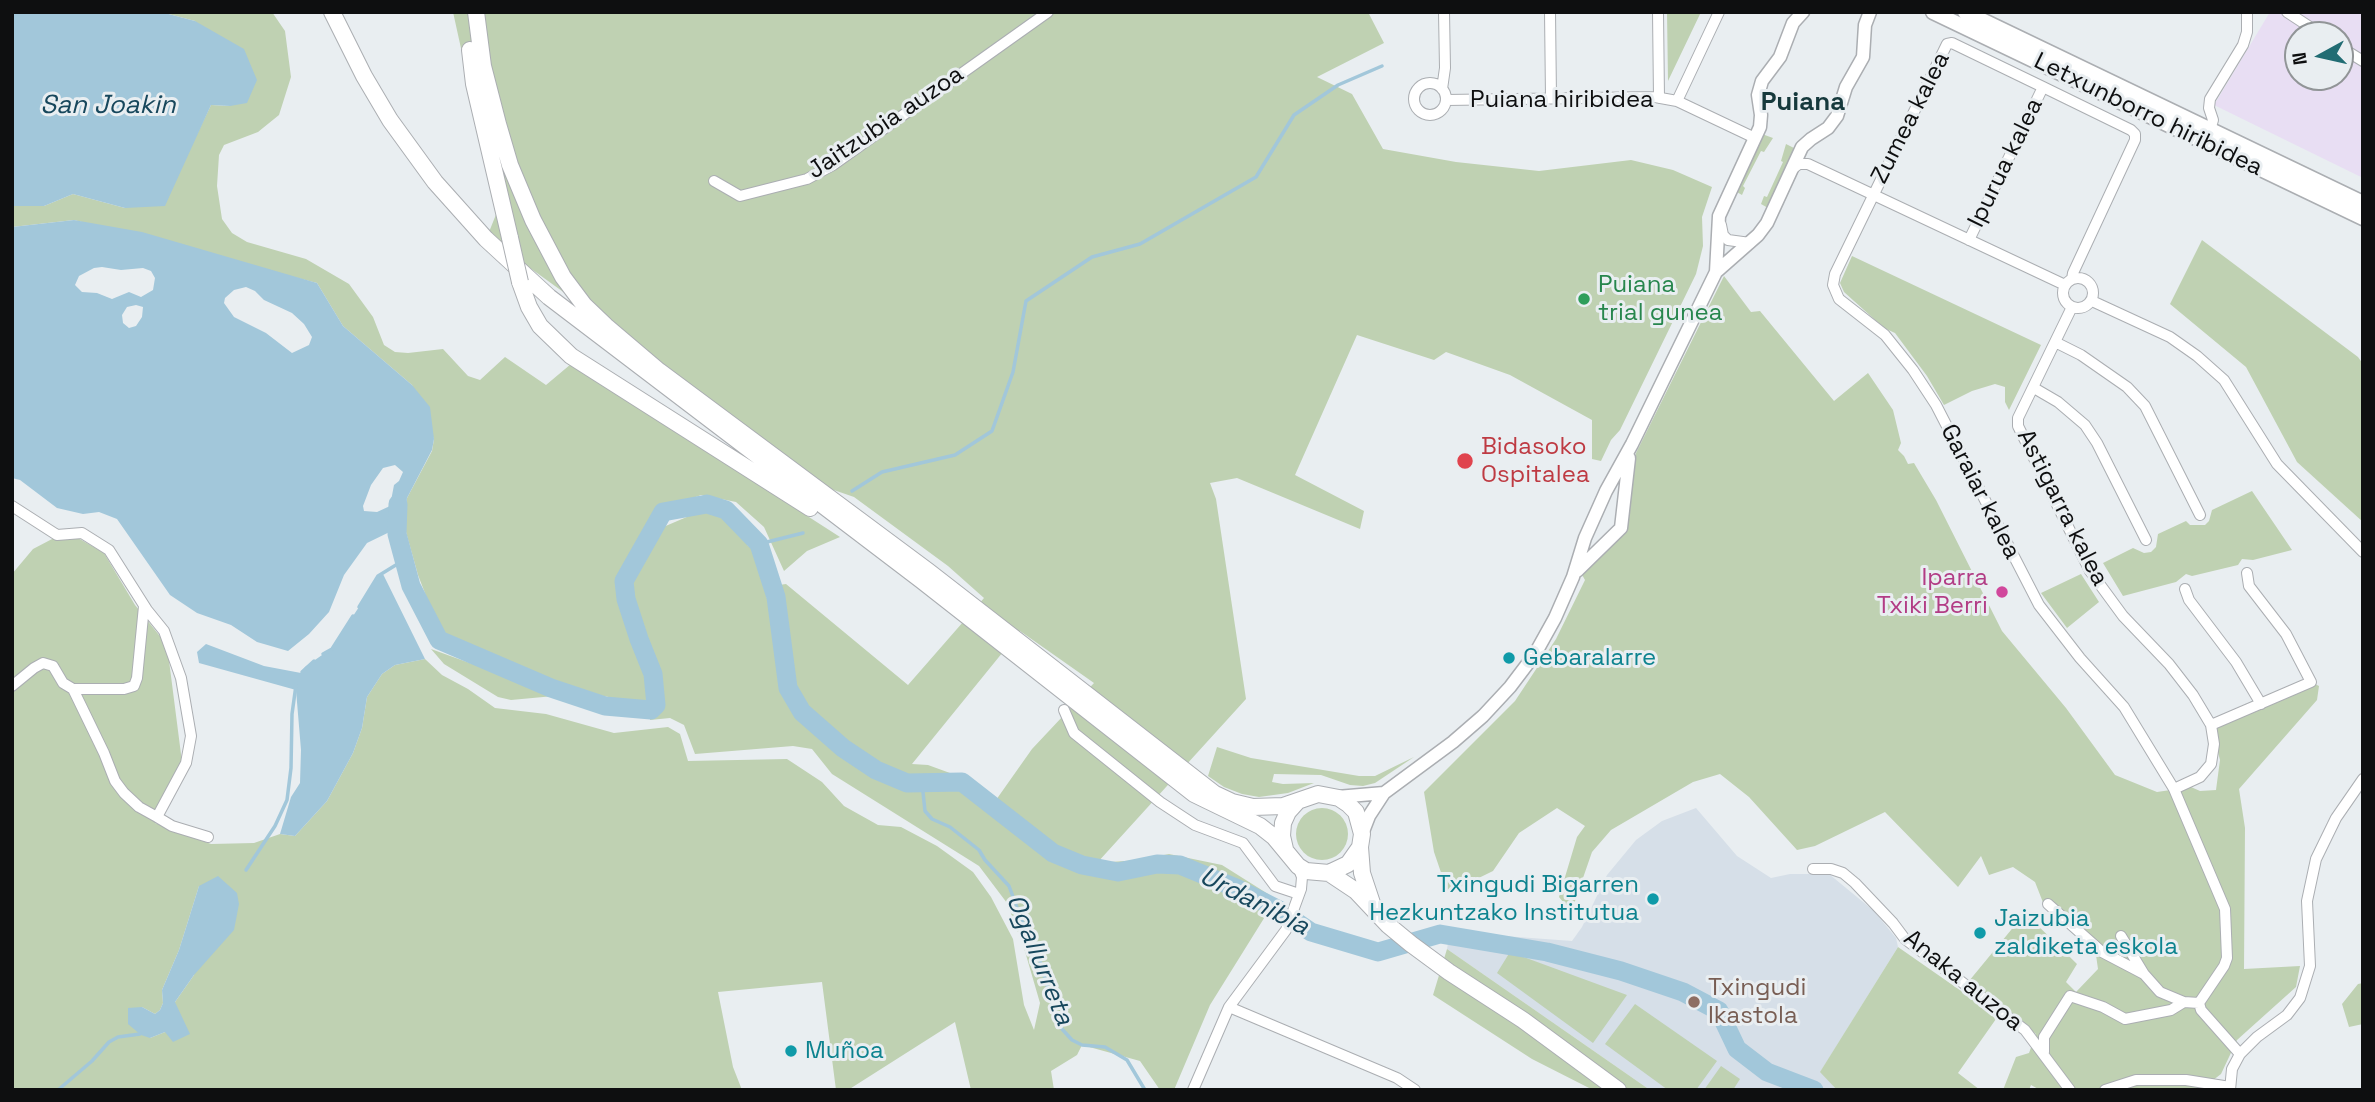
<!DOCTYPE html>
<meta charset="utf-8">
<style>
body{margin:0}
#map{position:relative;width:2375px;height:1102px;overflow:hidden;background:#e9eef1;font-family:"Space Grotesk",sans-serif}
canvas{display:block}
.frame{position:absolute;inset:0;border:14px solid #0e0f10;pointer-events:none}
.north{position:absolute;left:2284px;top:21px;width:70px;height:70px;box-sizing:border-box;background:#e9eef1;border:2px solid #919597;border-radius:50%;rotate:262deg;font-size:19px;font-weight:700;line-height:28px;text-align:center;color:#0e0f10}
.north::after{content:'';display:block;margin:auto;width:24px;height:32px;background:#216c73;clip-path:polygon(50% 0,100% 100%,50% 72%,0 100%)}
</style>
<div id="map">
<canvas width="2375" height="1102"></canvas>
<div class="frame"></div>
<div class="north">N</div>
</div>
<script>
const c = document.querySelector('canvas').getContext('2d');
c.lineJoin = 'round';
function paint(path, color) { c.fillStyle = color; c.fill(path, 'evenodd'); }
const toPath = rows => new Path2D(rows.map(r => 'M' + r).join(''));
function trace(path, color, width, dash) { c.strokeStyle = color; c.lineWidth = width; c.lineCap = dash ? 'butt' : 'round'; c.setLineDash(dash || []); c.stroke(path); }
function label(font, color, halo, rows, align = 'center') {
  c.font = font + ' "Space Grotesk",sans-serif'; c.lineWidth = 6; c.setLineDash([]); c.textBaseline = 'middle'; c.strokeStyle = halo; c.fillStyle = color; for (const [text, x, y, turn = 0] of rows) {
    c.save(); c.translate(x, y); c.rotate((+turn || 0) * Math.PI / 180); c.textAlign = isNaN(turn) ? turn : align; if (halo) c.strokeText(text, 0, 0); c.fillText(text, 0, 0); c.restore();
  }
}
paint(toPath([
 [2270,12,2363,12,2363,178,2214,105],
 [2298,35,2340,35,2340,77,2298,77]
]), '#e8def3');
paint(toPath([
 [1696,808,1737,856,1771,878,1790,874,1829,874,1874,911,1896,938,1898,947,1821,1071,1837,1090,1650,1090,1447,949,1450,932,1572,941,1582,927,1607,875,1636,840,1662,821]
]), '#d6dfe8');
paint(toPath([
 [161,12,272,12,285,31,291,77,279,115,258,132,224,145,219,155,217,186,222,219,232,233,247,242,306,259,349,284,373,317,384,345,395,352,408,353,443,349,468,376,480,380,505,357,546,385,571,364,840,537,807,551,784,571,764,527,736,502,701,495,659,511,619,579,621,607,646,673,650,699,639,703,578,691,502,661,440,632,418,575,404,525,407,498,432,451,434,439,412,385,343,326,317,283,74,220,12,227,12,206,44,206,73,194,125,208,197,134,211,105,230,106,195,21],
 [453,12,1368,12,1384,43,1317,77,1352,94,1383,149,1456,162,1539,171,1631,160,1673,170,1712,187,1702,217,1703,246,1696,274,1620,430,1611,440,1601,461,1592,459,1592,420,1510,375,1446,352,1434,360,1357,335,1295,475,1364,511,1360,529,1237,478,1210,483,1216,499,1246,699,1097,863,1138,860,1169,854,1222,865,1276,899,1210,1005,1174,1090,1160,1090,1140,1061,1082,1045,1077,1055,1051,1071,1054,1090,971,1090,955,1022,848,1090,836,1090,822,982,718,992,733,1067,742,1090,12,1090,12,574,33,549,54,538,78,538,104,553,135,605,167,645,182,762,155,823,211,844,254,843,280,834,295,836,327,801,353,753,362,728,367,697,382,674,395,665,425,659,442,675,468,689,495,708,546,714,614,733,668,727,680,734,688,761,787,759,822,782,844,806,878,825,901,827,937,846,973,872,991,897,1013,939,1024,1005,1034,1030,1040,1003,1024,948,1007,903,979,866,832,774,812,749,793,746,695,754,684,725,670,718,650,720,650,716,664,705,660,678,629,591,634,572,661,528,689,516,706,511,725,517,742,532,748,546,753,547,778,639,781,680,790,698,794,684,779,585,786,584,908,685,984,598,948,566,854,497,828,488,623,335,487,237,497,212],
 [1020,631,1094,683,1032,749,996,800,961,777,928,765,912,764],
 [199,886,194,975,175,1002,165,1032,150,1038,142,1007,155,1014,160,1010,163,1003,162,990,179,950],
 [1667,12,1701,12,1668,81],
 [1762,134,1773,138,1764,152,1761,151,1743,186,1745,188,1742,195,1735,191],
 [1786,144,1796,149,1768,208,1761,204,1764,196,1767,197,1783,162,1781,161],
 [2202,240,2358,357,2363,364,2363,522,2297,462,2246,367,2170,304],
 [1852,256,2041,345,2009,410,2005,402,2005,387,1995,384,1972,391,1944,405,1927,376,1895,333,1884,328,1844,292,1840,283],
 [1724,276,1751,312,1760,311,1834,401,1868,373,1893,410,1901,443,1898,450,1904,456,1908,464,1914,463,1936,500,2002,631,2066,708,2115,775,2157,792,2191,787,2200,791,2216,790,2220,760,2211,725,2311,682,2319,686,2317,700,2239,789,2245,828,2244,969,2300,966,2296,987,2237,1040,2221,1074,2208,1084,2217,1090,2040,1090,2031,1085,2029,1090,2003,1090,2016,1057,2029,1053,2036,1034,1969,981,2025,913,2077,964,2066,982,2076,992,2098,969,2096,955,2054,916,2044,905,2035,882,2013,867,1989,875,1981,856,1958,887,1885,812,1815,846,1797,850,1749,797,1720,774,1693,782,1611,830,1592,852,1575,901,1568,908,1559,897,1577,837,1585,826,1557,808,1519,833,1493,871,1448,893,1434,852,1424,792,1515,701,1556,639,1585,580,1581,573,1618,539,1636,453],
 [2252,491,2292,550,2253,560,2242,559,2238,565,2192,576,2186,574,2176,582,2123,596,2103,563,2133,548,2144,553,2151,552,2156,547,2158,534,2186,521,2190,525,2205,525,2209,521,2212,510],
 [2081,574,2099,602,2067,628,2041,593],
 [431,649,525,683,554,696,511,700,498,697,444,664],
 [1217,747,1251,758,1359,776,1375,776,1414,757,1375,783,1363,786,1350,785,1321,775,1274,774,1272,782,1283,784,1314,783,1288,793,1259,797,1242,794,1224,787,1208,776],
 '1296 834a26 26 0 1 1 52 0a26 26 0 1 1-52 0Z',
 [1898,947,1964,993,1996,1019,1958,1073,1980,1090,1837,1090,1820,1072],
 [1447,949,1650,1090,1593,1090,1532,1059,1433,995],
 [1510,952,1627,995,1593,1043,1497,973],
 [2363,983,2363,1024,2349,1027,2342,1004,2358,984],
 [1635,1004,1717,1061,1696,1090,1668,1090,1605,1044],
 [1721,1066,1740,1079,1733,1090,1704,1090]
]), '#bfd1b2');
paint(toPath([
 [13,12,161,12,195,21,244,49,257,80,247,103,230,106,211,105,165,206,125,208,73,194,44,206,12,206],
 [74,220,142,232,317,283,343,326,412,385,430,407,434,439,432,450,407,498,404,525,367,543,344,575,329,612,309,634,288,651,257,642,231,625,197,613,170,595,117,519,99,512,83,514,57,508,20,480,12,478,12,227],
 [102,267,121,270,143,268,151,271,155,278,153,290,141,297,129,292,112,299,97,293,82,292,75,285,79,276,94,268],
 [246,287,255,291,264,300,292,313,304,324,312,337,309,345,292,353,266,333,234,317,224,303,225,298,234,290],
 [136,305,143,307,142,317,136,326,129,328,123,323,122,315,127,307],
 [395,465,403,472,399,481,394,485,390,506,377,512,364,511,363,506,371,485,383,468],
 [382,572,425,659,395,665,382,674,367,697,362,728,353,753,327,801,295,836,280,834,291,797,300,783,301,750,296,690,199,663,197,652,206,644,264,666,301,673,305,667,332,648],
 [218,876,237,893,239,904,234,930,194,975,175,1002,190,1034,173,1042,165,1032,150,1038,141,1035,128,1024,128,1008,142,1007,155,1014,160,1010,163,1003,162,990,179,950,199,886]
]), '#a2c7da');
trace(toPath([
 [852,491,882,472,955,455,992,431,1013,372,1026,301,1092,257,1140,244,1256,177,1294,115,1338,85,1382,66],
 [759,544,803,533],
 [359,607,378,576,404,560],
 [323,654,332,649,353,616],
 [302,672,314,661],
 [922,783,925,811,932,819,950,827,979,850,985,860,1009,886,1024,926,1035,943,1058,1024,1062,1029,1072,1040,1082,1045,1105,1047,1127,1060,1145,1090],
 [246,870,275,826,287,800,291,768,292,714,296,685],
 [58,1090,92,1061,109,1042,118,1037,140,1034]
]), '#a2c7da', 3.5);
trace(toPath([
 [398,504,397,534,411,586,439,640,551,688,605,706,651,710,656,705,653,674,639,639,626,599,624,581,663,512,707,504,726,510,759,544,776,597,788,688,802,712,843,748,876,770,907,783,962,782,1053,853,1082,865,1118,872,1157,864,1180,865,1236,888,1279,910,1311,932,1378,952,1440,934,1547,952,1621,971,1683,992,1719,1011,1737,1049,1767,1072,1814,1090]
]), '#a2c7da', 19);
const minor = toPath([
 [1550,12,1551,98],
 [1658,12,1659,98],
 [2287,12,2322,35],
 [2340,47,2363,61],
 '1414 99a16 16 0 1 1 32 0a16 16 0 1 1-32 0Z',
 [1442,89,1445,68,1444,12],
 [1446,100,1655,97,1677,101,1755,138],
 [1677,101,1719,12],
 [2210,130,2213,120,2209,108,2210,99,2243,45,2247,32,2247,12],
 [1791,170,1799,164,1808,164,2065,285],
 [714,181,740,196,807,179,833,165,1048,12],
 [1721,225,1723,235,1728,240,1750,243],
 [1969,240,2043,87],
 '2063 293a15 15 0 1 1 30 0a15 15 0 1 1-30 0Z',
 [2072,279,2073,273,2135,140,2135,134,2131,130,2043,87,1952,43,1947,44,1835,274,1833,285,1839,299,1885,335,1913,370,1936,405,2039,605,2080,658,2124,707,2174,789,2225,909,2227,958,2224,966,2199,1003,2201,1010,2240,1054],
 [2092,301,2170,337,2197,356,2224,380,2277,464,2363,552],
 [2072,307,2018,418,2018,426,2090,571,2123,616,2169,664,2193,695,2211,725,2214,744,2211,764,2200,777,2174,789],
 [2055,342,2081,355,2127,387,2145,406,2200,515],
 [2034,388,2058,402,2085,425,2097,443,2146,540],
 [12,506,57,535,82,533,109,550,147,610,164,631,181,678,191,736,186,763,157,817,172,826,208,837],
 [2185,589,2189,600,2236,662,2261,704],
 [12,686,34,668,43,663,53,666,63,683,73,689,124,689,134,686,137,678,144,606],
 [73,689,104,753,115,781,124,793,139,807,157,817],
 [1064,710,1074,733,1160,802,1195,825,1243,843,1275,886,1299,894],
 [2211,725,2311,682,2286,634,2249,586,2247,573],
 [1813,869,1831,869,1843,873,1855,883,1893,923,1905,939,2025,1030,2070,1090],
 [2048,904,2102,952,2144,974],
 [2121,936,2144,974,2160,992,2184,1002,2199,1003],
 [1229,1007,1397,1078,1415,1090],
 [2044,1052,2044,1037,2070,996,2103,1007,2125,1019,2171,1010,2184,1002],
 [1193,1090,1229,1007,1286,930,1301,889,1302,877,1298,867],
 [2105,1090,2136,1080,2186,1080,2230,1087],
 [2230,1090,2232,1069,2240,1054,2257,1037,2287,1015,2300,998,2310,966,2307,901,2316,859,2336,818,2363,779]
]);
const tertiary = toPath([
 [1716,272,1719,216,1760,127,1761,115,1758,95,1762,81,1780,57,1793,23,1803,12],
 [1577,571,1621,528,1629,458],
 [1337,797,1384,793],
 [1362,834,1369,816,1384,793,1453,742,1483,716,1510,687,1535,654,1555,618,1573,577,1585,538,1606,491,1632,444,1716,272,1758,235,1767,223,1802,147,1811,139,1828,128,1837,116,1846,87,1863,57,1865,25,1870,12]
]);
const secondary = toPath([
 [1933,12,2363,218],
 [1965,12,2363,203]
]);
const primary = toPath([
 [332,12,364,76,390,120,435,182,486,239,549,297,921,580,1194,794,1260,826,1274,837,1298,866,1306,871,1329,873,1348,864,1360,847,1362,834,1356,812,1348,804,1339,798,1318,794,1283,806,1253,807,1232,802,1215,794,928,571,659,371,606,326,584,305,563,277,533,220,510,165,498,124,483,66,476,12],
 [470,50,474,84,510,238],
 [520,282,529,307,540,326,571,356,810,508],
 [1360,847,1362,873,1372,903],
 [1285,849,1282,836,1283,823,1288,812,1297,802],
 [1329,873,1356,891,1388,925,1411,944,1449,972,1523,1020,1618,1090]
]);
trace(minor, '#abaeb2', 12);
trace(tertiary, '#abaeb2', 15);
trace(secondary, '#abaeb2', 17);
trace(primary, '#abaeb2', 18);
trace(minor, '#fff', 10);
trace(tertiary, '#fff', 12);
trace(secondary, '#fff', 14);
trace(primary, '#fff', 16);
const primaryBridge = toPath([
 [510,238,520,282]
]);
trace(primaryBridge, '#abaeb2', 18, []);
trace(primaryBridge, '#fff', 16);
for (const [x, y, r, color] of [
 [1584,299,7,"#2e9e5b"],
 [1465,461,9,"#e0444e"],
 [2002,592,7,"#d1479c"],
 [1509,658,7,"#0f9aa8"],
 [1653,899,7,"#0f9aa8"],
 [1980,933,7,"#0f9aa8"],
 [1694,1002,7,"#8d6e63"],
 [791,1051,7,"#0f9aa8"]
]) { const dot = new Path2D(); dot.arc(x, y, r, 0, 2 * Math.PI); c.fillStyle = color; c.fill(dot); trace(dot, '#e9eef1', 2.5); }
label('24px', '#0e0f10', '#e9eef1', [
 ["Puiana hiribidea",1562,100],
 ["Letxunborro hiribidea",2148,115,26],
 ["Zumea kalea",1911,118,-63],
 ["Jaitzubia auzoa",886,123,-34],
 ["Ipurua kalea",2006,163,-64],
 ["Garaiar kalea",1980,492,63],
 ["Astigarra kalea",2062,508,63],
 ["Anaka auzoa",1963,981,39]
]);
label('24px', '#27864d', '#e9eef1', [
 ["Puiana",1598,285],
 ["trial gunea",1598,313]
], 'left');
label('24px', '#be3a42', '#e9eef1', [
 ["Bidasoko",1481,447],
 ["Ospitalea",1481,475]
], 'left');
label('24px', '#b23c85', '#e9eef1', [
 ["Iparra",1988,578],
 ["Txiki Berri",1988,606]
], 'right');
label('24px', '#0d838f', '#e9eef1', [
 ["Gebaralarre",1523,658],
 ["Txingudi Bigarren",1639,885,"right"],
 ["Hezkuntzako Institutua",1639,913,"right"],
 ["Jaizubia",1994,919],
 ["zaldiketa eskola",1994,947],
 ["Muñoa",805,1051]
], 'left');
label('24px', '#785e54', '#e9eef1', [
 ["Txingudi",1708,988],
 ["Ikastola",1708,1016]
], 'left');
label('bold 26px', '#16393c', '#e9eef1', [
 ["Puiana",1803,103]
]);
label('italic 26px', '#17475c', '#e9eef1', [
 ["San Joakin",108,106],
 ["Urdanibia",1254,902,27],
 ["Ogallurreta",1039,960,68]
]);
</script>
